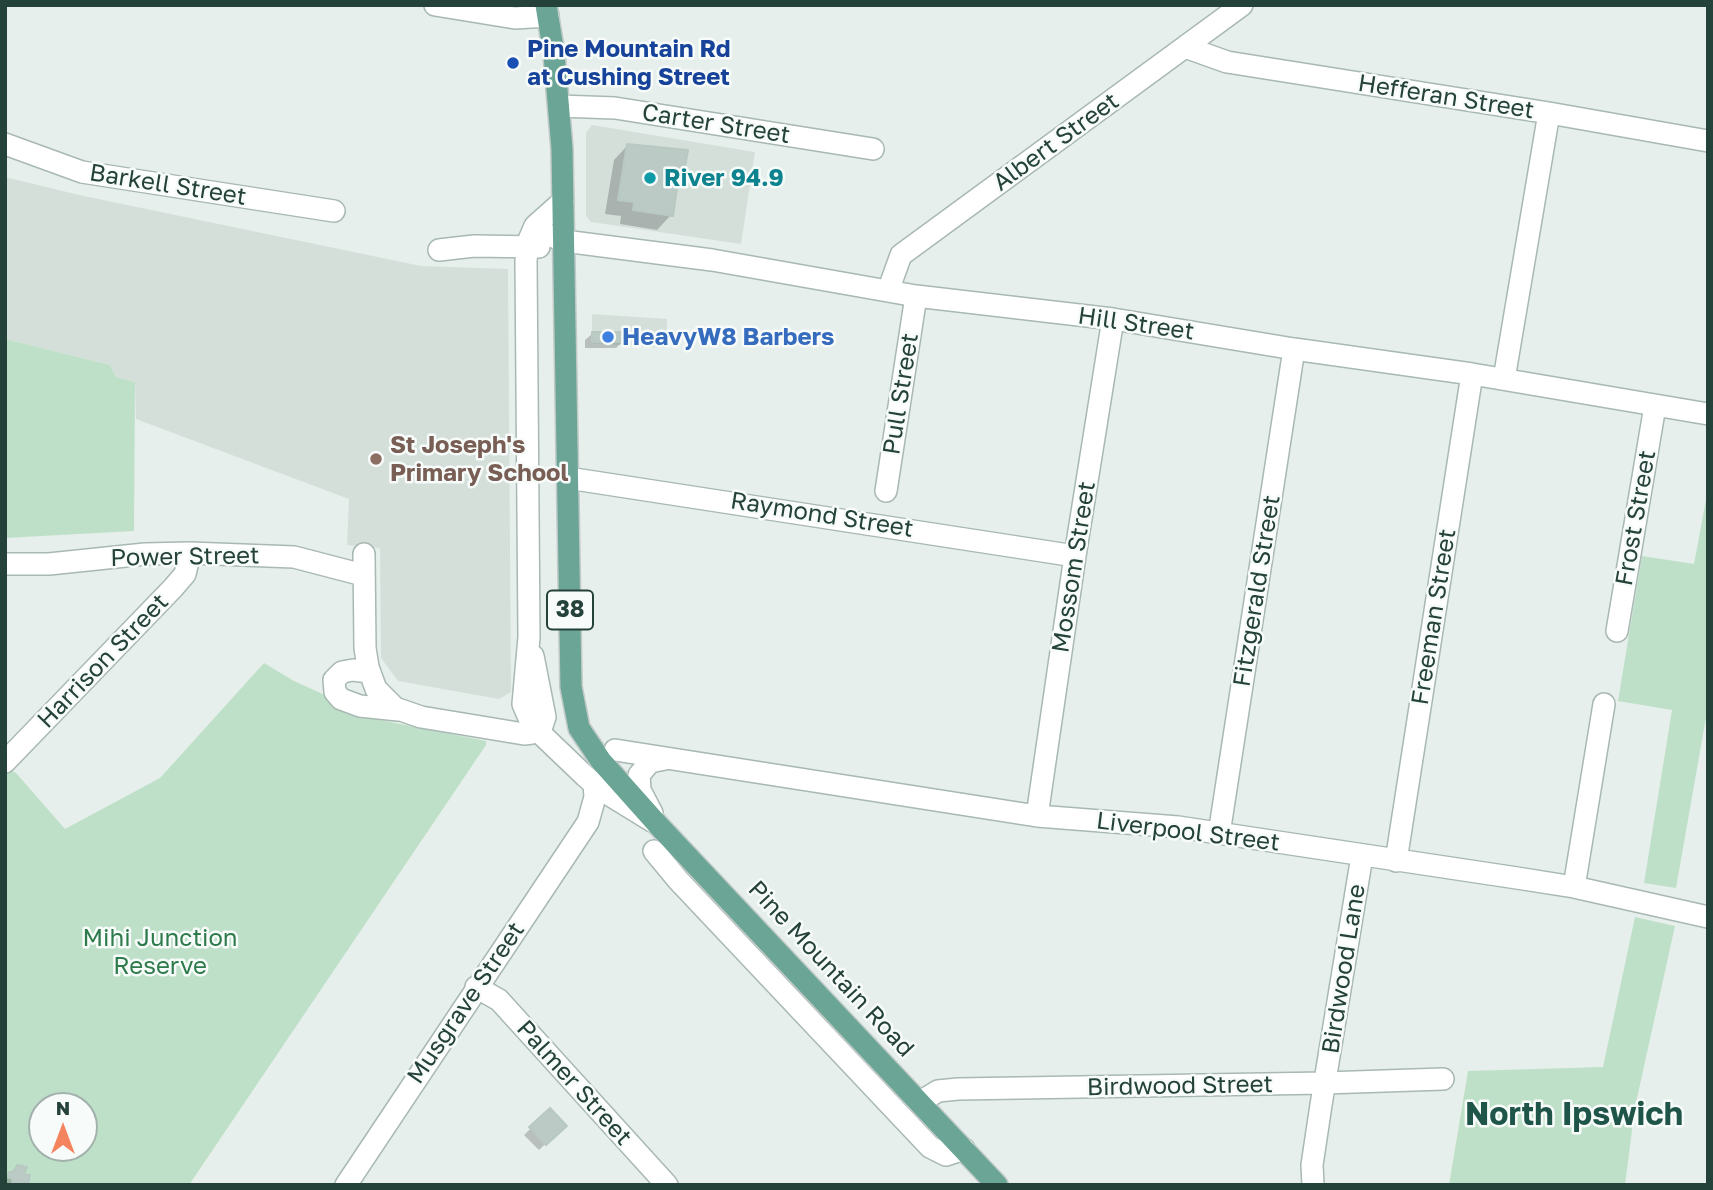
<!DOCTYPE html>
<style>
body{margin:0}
#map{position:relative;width:1713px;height:1190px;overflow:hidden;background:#e6efeb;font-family:"Golos Text",sans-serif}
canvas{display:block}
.frame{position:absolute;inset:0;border:7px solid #24423a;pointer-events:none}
.north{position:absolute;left:28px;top:1092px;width:70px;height:70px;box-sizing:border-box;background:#f7fbf9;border:2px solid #a3b1ad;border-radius:50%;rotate:0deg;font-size:19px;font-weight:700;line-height:28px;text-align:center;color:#24423a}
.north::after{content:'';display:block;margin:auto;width:24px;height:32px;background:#f4845f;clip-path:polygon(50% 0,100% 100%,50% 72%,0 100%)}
</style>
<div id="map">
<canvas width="1713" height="1190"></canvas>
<div class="frame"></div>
<div class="north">N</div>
</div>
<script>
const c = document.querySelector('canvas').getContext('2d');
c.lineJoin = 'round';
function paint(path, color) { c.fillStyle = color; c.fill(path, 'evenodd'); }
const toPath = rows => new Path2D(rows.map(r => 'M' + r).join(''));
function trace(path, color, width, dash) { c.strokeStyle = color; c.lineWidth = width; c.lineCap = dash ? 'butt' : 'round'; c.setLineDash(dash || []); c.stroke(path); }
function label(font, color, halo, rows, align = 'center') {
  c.font = font + ' "Golos Text",sans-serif'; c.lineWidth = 5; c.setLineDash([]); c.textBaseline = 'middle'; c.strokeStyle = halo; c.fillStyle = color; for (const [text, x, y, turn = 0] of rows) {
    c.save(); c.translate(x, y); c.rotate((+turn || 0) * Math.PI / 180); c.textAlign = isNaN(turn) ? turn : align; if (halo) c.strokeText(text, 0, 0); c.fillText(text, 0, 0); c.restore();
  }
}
paint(toPath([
 [592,125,755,152,741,244,591,222,586,216,586,133],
 [5,177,79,195,421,266,508,269,511,692,499,699,398,681,381,658,380,548,347,545,349,499,136,419,135,382,116,377,110,365,5,339],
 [592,314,667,319,666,348,592,343]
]), '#d4dfda');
paint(toPath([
 [5,339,110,365,116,377,135,382,134,531,5,538],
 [1708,489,1708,706,1676,888,1644,883,1672,710,1618,701,1642,556,1694,564],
 [264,663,294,681,380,720,486,741,486,745,189,1185,5,1185,5,767,16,773,65,829,160,778],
 [42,1106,84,1106,84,1148,42,1148],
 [1635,917,1675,926,1635,1107,1625,1185,1449,1185,1468,1071,1603,1067]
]), '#bfe0c8');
paint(toPath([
 [628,145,683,167,678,172,671,215,657,230,620,224,621,216,605,214,614,160],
 [592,334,623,341,616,348,585,348,585,340],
 [550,1110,564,1126,539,1150,524,1135],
 [17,1167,22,1175,28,1177,26,1184,5,1184,5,1177]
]), '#0003');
const building = toPath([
 [627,144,688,150,685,167,680,167,673,216,633,210,634,202,618,200,627,144],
 [592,332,624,332,624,342,592,342,592,332],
 [550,1108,567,1126,546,1145,529,1127,550,1108],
 [17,1165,27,1167,24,1174,30,1175,28,1185,23,1182,22,1185,11,1185,13,1179,7,1177,9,1172,14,1172,17,1165]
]);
paint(building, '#bbcac4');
trace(building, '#b8c9c2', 2);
const minor = toPath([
 [435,5,515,18,548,16],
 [1185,47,1227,62,1549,113,1708,141],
 [559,106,615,108,873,149],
 [5,144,82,172,334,211],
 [528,242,535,226,563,201],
 [439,250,474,246,539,247],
 [888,291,901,255,1242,5],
 [1504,379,1549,113],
 [568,478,1075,556],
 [886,491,916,296],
 [364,554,365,648,368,667,376,689,395,708,421,717,524,734,532,733,542,726,545,717,533,656],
 [5,564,49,564,145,554,190,553,294,557,363,575],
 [1617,631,1655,406],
 [369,672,353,670,342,672,334,680,335,692,341,699,360,706,398,710],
 [615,750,1037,816,1178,827,1517,878,1574,887,1708,917],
 [5,762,173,588,185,574,190,553],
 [652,813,640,790,639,775,650,762,665,759],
 [1037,816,1075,556,1113,319],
 [652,821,600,789,585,776,540,733,529,718,523,704,529,637,526,261,528,242,537,235,546,234,564,241,712,260,916,296,1113,319,1294,349,1472,374,1708,414],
 [1219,834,1294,349],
 [654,851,678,880,930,1147,946,1155,964,1149],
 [1396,861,1472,374],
 [1574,887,1604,704],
 [476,987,499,1000,667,1185],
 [920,1102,938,1091,958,1089,1325,1083,1443,1079],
 [346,1185,588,822,595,797,594,784],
 [1313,1185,1312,1165,1321,1105,1362,856]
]);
const major = toPath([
 [546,5,554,54,562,149,571,687,579,728,601,761,659,826,997,1185]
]);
trace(minor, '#a8b8b2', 24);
trace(major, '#c2cac8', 24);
trace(minor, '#fff', 21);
trace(major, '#6aa596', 21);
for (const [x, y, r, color] of [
 [513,63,7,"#1a4fb4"],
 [650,178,7,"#0f9aa8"],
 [608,337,7,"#3f7fe0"],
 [376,459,7,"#8d6e63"]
]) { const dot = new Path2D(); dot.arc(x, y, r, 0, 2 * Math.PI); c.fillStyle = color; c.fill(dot); trace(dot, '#f7fbf9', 2.5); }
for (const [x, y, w] of [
 [570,610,46]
]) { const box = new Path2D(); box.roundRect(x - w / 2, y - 19.5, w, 39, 5); c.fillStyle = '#f7fbf9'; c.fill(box); trace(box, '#24423a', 2); }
label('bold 23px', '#24423a', null, [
 ["38",570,610]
]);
label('bold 24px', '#164399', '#f7fbf9', [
 ["Pine Mountain Rd",527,49],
 ["at Cushing Street",527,77]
], 'left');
label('24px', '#24423a', '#f7fbf9', [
 ["Hefferan Street",1446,97,9],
 ["Carter Street",716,124,9],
 ["Albert Street",1056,142,-36],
 ["Barkell Street",168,185,9],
 ["Hill Street",1136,324,8],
 ["Pull Street",901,394,-81],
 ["Raymond Street",822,515,9],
 ["Frost Street",1636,518,-80],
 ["Power Street",185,557,-1],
 ["Mossom Street",1074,567,-81],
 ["Fitzgerald Street",1257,591,-81],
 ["Freeman Street",1434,617,-81],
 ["Harrison Street",103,661,-46],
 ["Liverpool Street",1188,832,7],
 ["Pine Mountain Road",831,969,47],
 ["Birdwood Lane",1344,969,-81],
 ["Musgrave Street",466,1003,-56],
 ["Palmer Street",574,1083,48],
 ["Birdwood Street",1180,1086,-1]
]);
label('bold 24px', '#0d838f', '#f7fbf9', [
 ["River 94.9",664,178]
], 'left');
label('bold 24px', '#366cbe', '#f7fbf9', [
 ["HeavyW8 Barbers",622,337]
], 'left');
label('bold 24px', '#785e54', '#f7fbf9', [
 ["St Joseph's",390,445],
 ["Primary School",390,473]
], 'left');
label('24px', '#2d7a4b', '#f7fbf9', [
 ["Mihi Junction",160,938],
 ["Reserve",160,966]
]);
label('bold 32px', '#1f5548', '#f7fbf9', [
 ["North Ipswich",1574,1115]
]);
</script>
